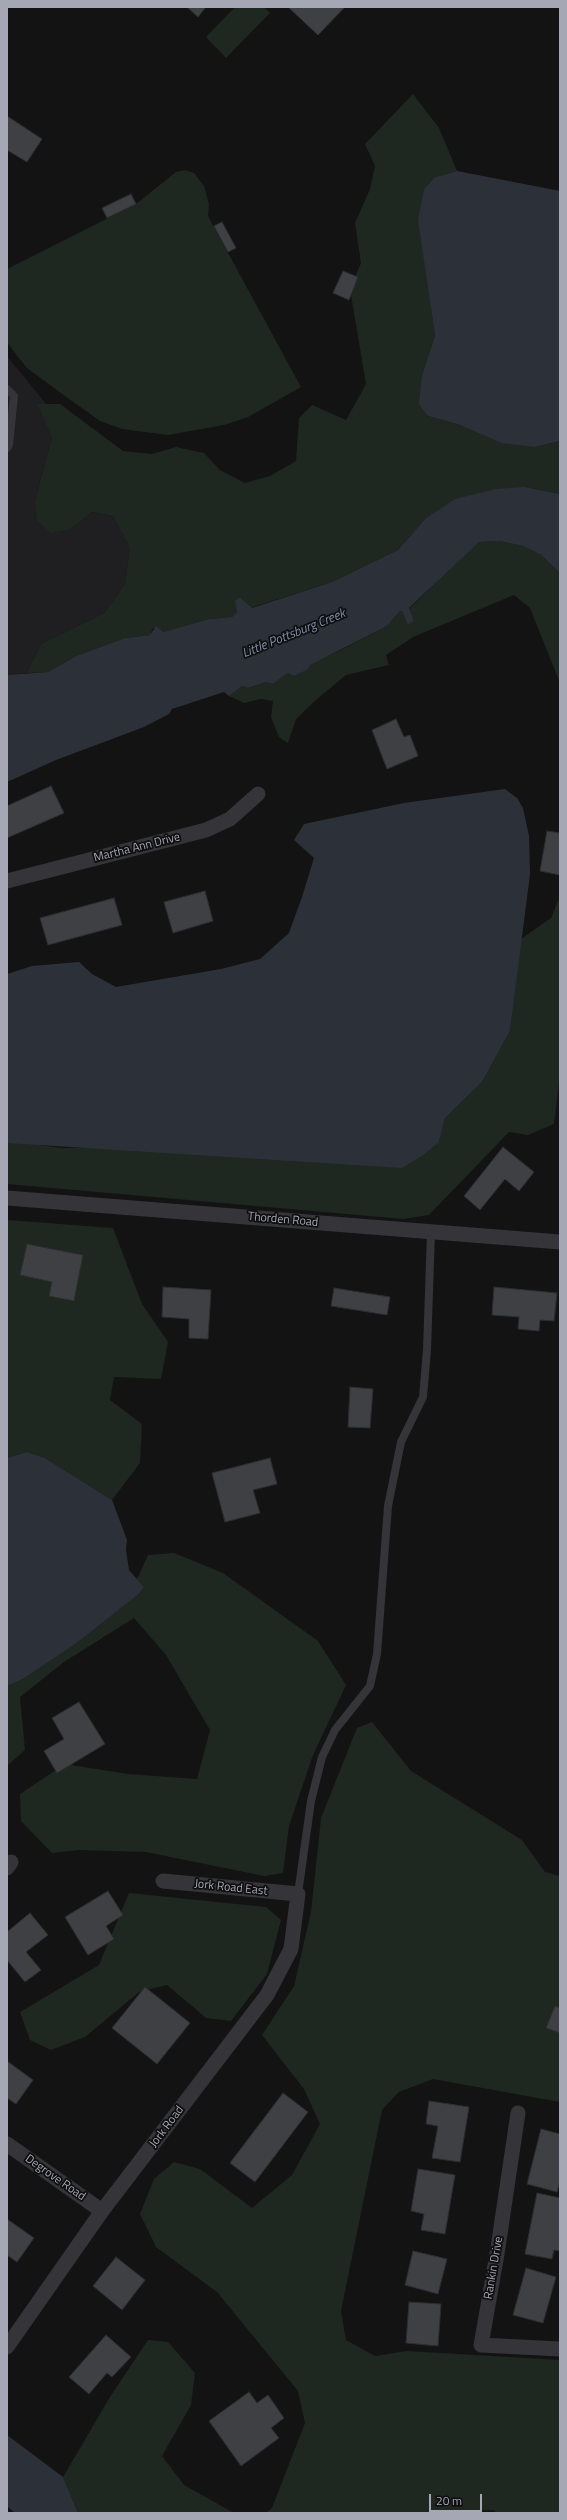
<!DOCTYPE html>
<style>
body{margin:0}
#map{position:relative;width:567px;height:2520px;overflow:hidden;background:#131314;font-family:"Titillium Web",sans-serif}
canvas{display:block}
.frame{position:absolute;inset:0;border:8px solid #a5a7b4;pointer-events:none}
.scale{position:absolute;left:429px;top:2494px;width:53px;height:18px;box-sizing:border-box;border:2px solid #a5a7b4;border-top:0;padding-left:5px;font-size:12px;line-height:14px;white-space:nowrap;color:#a5a7b4;-webkit-text-stroke:3px #0e0e0f;paint-order:stroke}
</style>
<div id="map">
<canvas width="567" height="2520"></canvas>
<div class="frame"></div>
<div class="scale">20 m</div>
</div>
<script>
const c = document.querySelector('canvas').getContext('2d');
c.lineJoin = 'round';
function paint(path, color) { c.fillStyle = color; c.fill(path, 'evenodd'); }
const toPath = rows => new Path2D(rows.map(r => 'M' + r).join(''));
function trace(path, color, width, dash) { c.strokeStyle = color; c.lineWidth = width; c.lineCap = dash ? 'butt' : 'round'; c.setLineDash(dash || []); c.stroke(path); }
function label(font, color, halo, rows, align = 'center') {
  c.font = font + ' "Titillium Web",sans-serif'; c.lineWidth = 3.5; c.setLineDash([]); c.textBaseline = 'middle'; c.strokeStyle = halo; c.fillStyle = color; for (const [text, x, y, turn = 0] of rows) {
    c.save(); c.translate(x, y); c.rotate((+turn || 0) * Math.PI / 180); c.textAlign = isNaN(turn) ? turn : align; if (halo) c.strokeText(text, 0, 0); c.fillText(text, 0, 0); c.restore();
  }
}
paint(toPath([
 [7,356,47,405,38,405,52,438,35,500,71,529,92,512,113,516,130,548,125,584,104,613,41,644,27,673,7,675]
]), '#1f1f21');
paint(toPath([
 [235,7,264,7,270,13,226,58,206,37],
 [413,94,439,128,457,171,435,177,424,189,419,220,435,335,422,375,428,416,535,447,560,441,560,494,525,487,425,519,398,550,332,582,237,612,232,617,209,619,163,632,153,628,150,635,125,638,76,656,48,672,27,673,41,644,104,613,125,584,130,548,113,516,92,512,71,529,51,533,37,521,35,500,52,438,37,404,60,404,123,451,152,454,176,447,204,453,220,470,245,483,270,476,296,461,299,418,312,405,346,420,366,384,350,289,361,263,355,223,370,189,375,166,365,144],
 [185,170,194,173,204,186,209,204,208,216,301,387,248,417,224,425,168,435,122,429,100,421,65,396,27,368,15,353,7,342,7,269,136,204,176,172],
 [500,541,523,546,541,555,558,571,560,575,560,683,530,608,514,595,413,637,386,655,389,665,346,675,317,699,296,719,288,743,279,737,271,717,273,701,261,699,244,703,229,696,242,686,248,688,266,682,273,684,288,673,341,650,387,626,400,611,402,610,408,625,414,621,409,609,461,558,479,542],
 [560,896,560,1074,554,1124,528,1135,509,1132,429,1215,403,1219,7,1184,7,1143,24,1143,62,1148,439,1142,445,1118,482,1082,510,1031,521,939,551,918],
 [7,1220,113,1228,142,1304,168,1342,161,1379,114,1377,110,1400,142,1424,140,1463,112,1500,45,1458,27,1452,7,1458],
 [174,1553,223,1573,318,1641,346,1685,313,1755,289,1826,283,1873,264,1876,146,1852,79,1850,52,1853,21,1821,20,1794,65,1764,128,1774,197,1779,210,1730,166,1655,134,1618,64,1662,20,1697,25,1750,7,1766,7,1686,23,1679,74,1645,139,1594,144,1587,137,1579,148,1555],
 [372,1722,411,1771,522,1840,545,1872,560,1876,560,2102,433,2079,399,2092,382,2110,341,2311,346,2340,375,2356,407,2351,560,2360,560,2513,498,2513,493,2510,409,2513,266,2513,272,2508,305,2423,298,2391,217,2292,156,2247,140,2214,154,2179,174,2162,200,2169,252,2208,292,2175,320,2124,304,2089,262,2035,294,1986,311,1912,321,1818,357,1728],
 [129,1893,266,1907,281,1920,267,1974,231,2021,206,2018,167,1985,139,1992,85,2037,51,2050,30,2040,20,2012,99,1965],
 [148,2340,168,2342,195,2373,191,2405,162,2456,184,2485,234,2513,78,2513,63,2477,110,2397]
]), '#1f2721');
paint(toPath([
 [457,171,560,191,560,441,535,447,502,443,460,425,428,416,419,404,422,375,435,335,418,220,424,189,435,177],
 [525,487,560,494,560,575,558,571,541,555,523,546,500,541,479,542,409,608,414,621,408,625,402,611,400,611,387,626,310,665,308,669,294,676,288,673,273,684,266,682,248,688,242,686,229,696,224,692,172,709,169,714,144,727,56,760,7,782,7,675,48,672,76,656,125,638,150,635,156,626,163,632,209,619,232,617,237,612,235,601,240,598,252,608,332,582,398,550,425,519,455,499,496,489],
 [505,789,517,798,523,808,529,836,530,874,510,1031,482,1082,445,1118,439,1142,423,1155,402,1168,7,1143,7,974,32,966,79,962,92,974,116,987,221,969,260,959,289,933,302,897,314,858,294,840,304,824,404,803],
 [27,1452,45,1458,112,1500,127,1540,126,1550,129,1570,144,1587,139,1594,74,1645,23,1679,7,1686,7,1458],
 [7,2435,63,2477,78,2513,15,2513,7,2506]
]), '#2c3139');
const building = toPath([
 [187,7,206,7,198,17,187,7],
 [288,7,345,7,318,35,288,7],
 [7,116,42,139,27,162,7,150,7,116],
 [131,194,136,204,107,218,102,208,131,194],
 [222,222,236,248,228,252,214,226,222,222],
 [343,271,358,277,349,300,333,293,343,271],
 [396,719,404,737,410,735,418,756,387,769,372,730,396,719],
 [51,786,64,813,7,838,7,806,51,786],
 [547,831,560,833,560,875,540,871,547,831],
 [205,891,213,921,173,933,164,902,205,891],
 [114,898,122,925,48,945,40,918,114,898],
 [503,1147,534,1172,519,1191,505,1179,480,1210,464,1196,503,1147],
 [27,1244,83,1255,74,1301,49,1296,52,1282,20,1275,27,1244],
 [163,1287,211,1290,208,1339,189,1338,189,1319,162,1317,163,1287],
 [494,1287,557,1293,554,1321,540,1320,539,1331,518,1329,519,1317,492,1315,494,1287],
 [334,1288,390,1297,387,1315,331,1306,334,1288],
 [350,1387,373,1389,370,1428,348,1427,350,1387],
 [270,1458,277,1484,253,1490,260,1513,225,1522,212,1473,270,1458],
 [79,1702,105,1744,57,1773,44,1751,64,1739,52,1718,79,1702],
 [108,1891,123,1915,106,1926,114,1939,88,1955,65,1917,108,1891],
 [30,1913,48,1935,26,1952,41,1970,25,1982,7,1960,7,1932,30,1913],
 [145,1987,190,2023,157,2064,112,2028,145,1987],
 [555,2006,560,2008,560,2033,546,2028,555,2006],
 [7,2061,33,2080,16,2104,7,2098,7,2061],
 [283,2093,308,2112,255,2182,230,2163,283,2093],
 [429,2101,469,2107,460,2162,432,2158,438,2126,426,2124,429,2101],
 [541,2129,560,2134,560,2181,557,2192,527,2184,541,2129],
 [418,2169,455,2175,445,2234,421,2230,424,2214,411,2211,418,2169],
 [537,2193,560,2198,560,2251,554,2250,552,2259,525,2254,537,2193],
 [7,2219,34,2238,17,2262,7,2255,7,2219],
 [413,2251,447,2259,438,2294,405,2285,413,2251],
 [116,2257,145,2280,122,2310,93,2286,116,2257],
 [526,2268,556,2277,543,2323,513,2315,526,2268],
 [409,2302,441,2304,438,2346,406,2343,409,2302],
 [106,2335,131,2357,112,2377,107,2373,89,2394,69,2377,106,2335],
 [249,2392,257,2403,268,2395,284,2418,271,2428,279,2438,241,2466,209,2421,249,2392]
]);
paint(building, '#3f4044');
trace(building, '#2e2d30', 1);
trace(toPath([
 [7,389,14,396,9,445,7,448],
 [298,1894,311,1801,322,1757,335,1730,370,1686,377,1654,388,1506,401,1442,423,1397,427,1350,431,1232]
]), '#343439', 8);
trace(toPath([
 [7,881,206,830,230,819,258,794],
 [7,1198,560,1242],
 [7,1868,11,1862],
 [518,2113,497,2254,481,2345,560,2349],
 [7,2144,102,2211],
 [7,2347,102,2211,267,1995,291,1949,298,1894,163,1881]
]), '#343439', 15);
label('12px', '#a5a7b4', '#0e0e0f', [
 ["Martha Ann Drive",137,848,-14],
 ["Thorden Road",283,1220,5],
 ["Jork Road East",231,1888,6],
 ["Jork Road",167,2127,-53],
 ["Degrove Road",55,2178,35],
 ["Rankin Drive",494,2268,-80]
]);
label('italic 13px', '#7e90ad', '#0e0e0f', [
 ["Little Pottsburg Creek",294,634,-22]
]);
</script>
